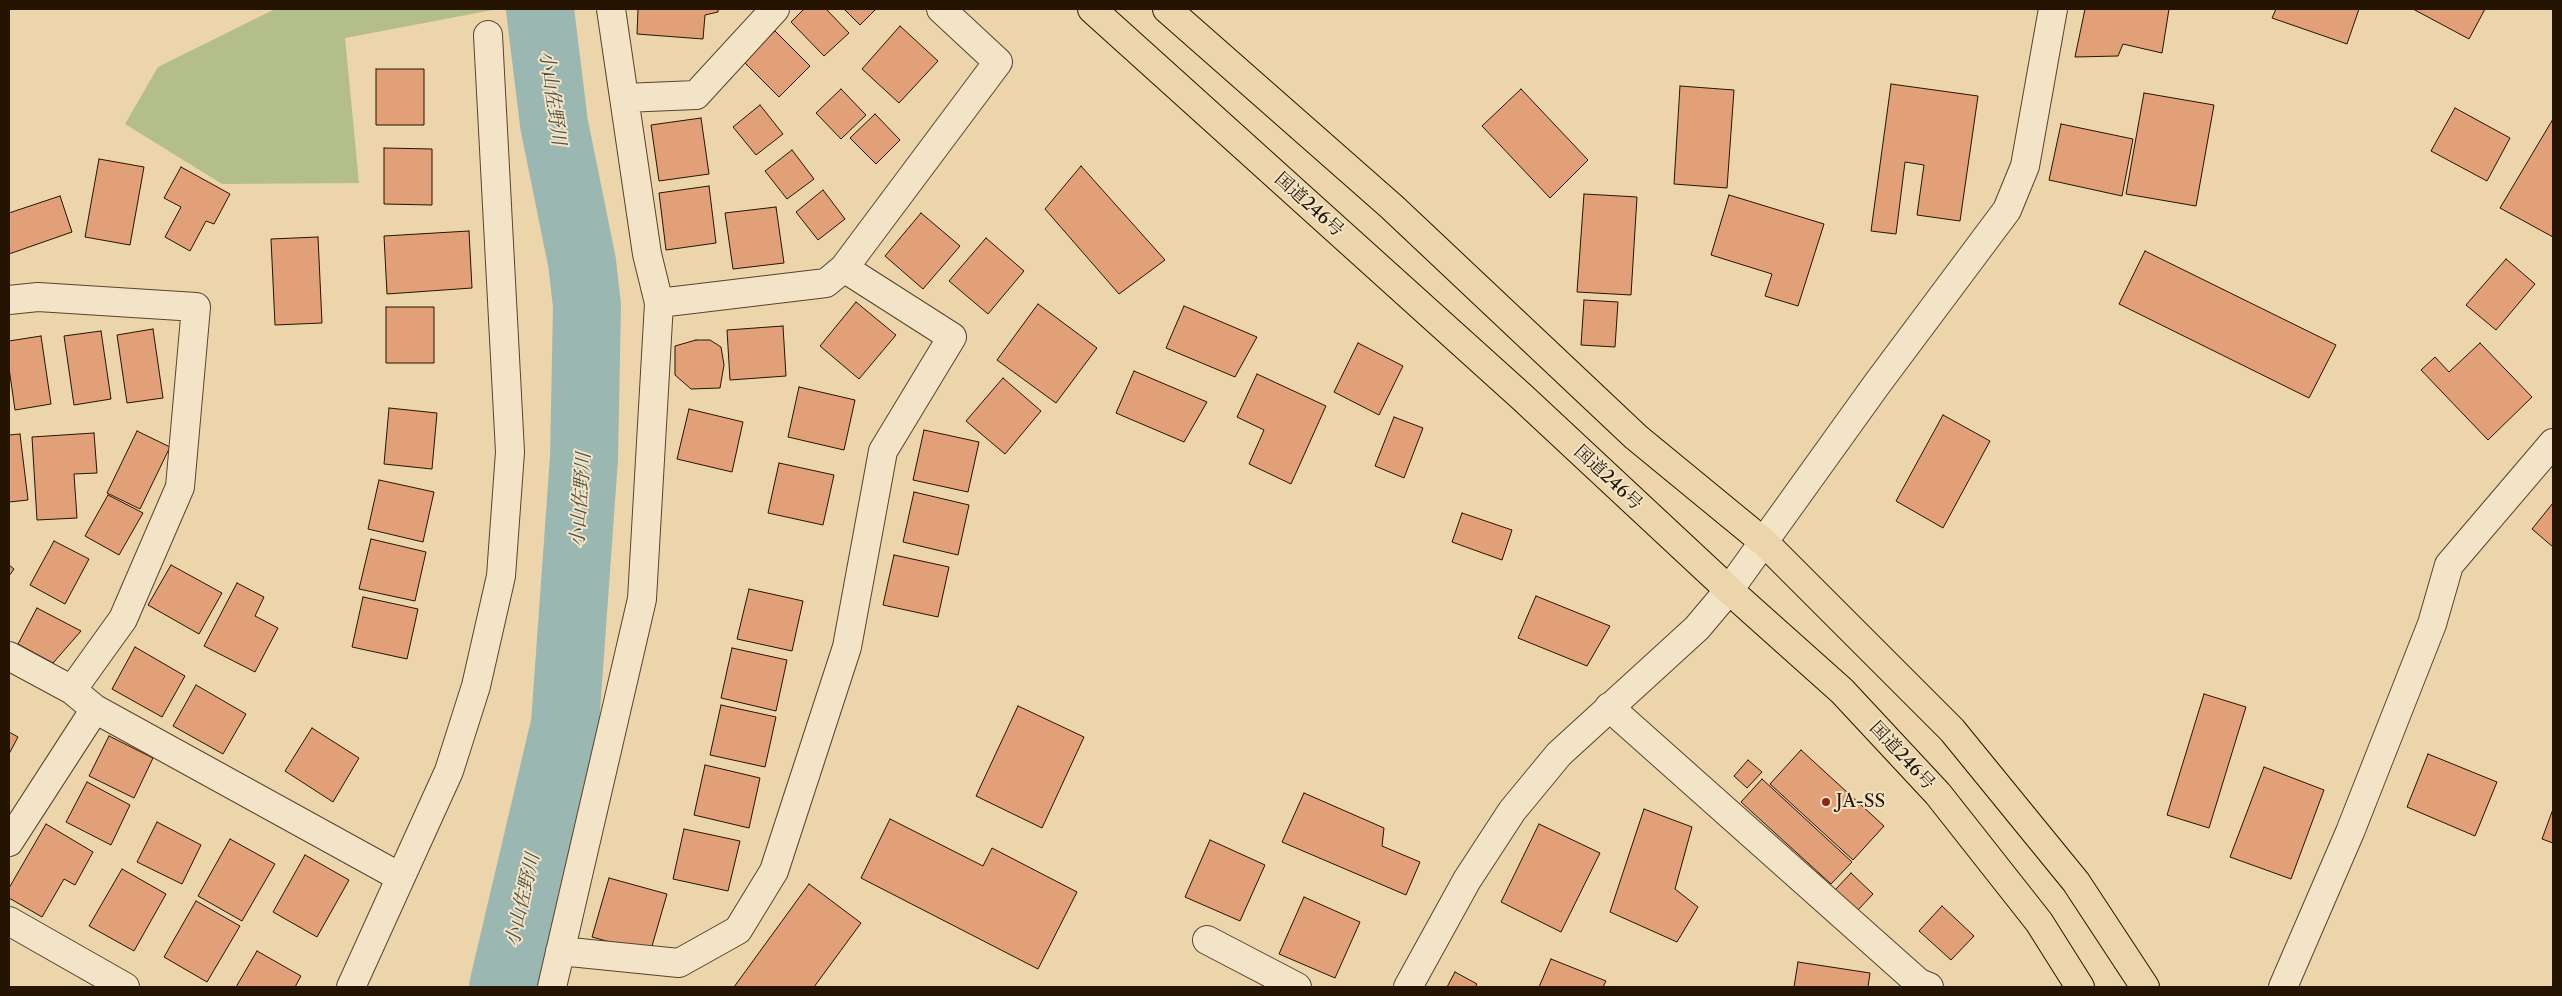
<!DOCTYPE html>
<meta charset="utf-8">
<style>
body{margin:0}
#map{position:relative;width:2562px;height:996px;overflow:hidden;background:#ecd5aa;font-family:"Libre Caslon Text",serif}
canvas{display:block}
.frame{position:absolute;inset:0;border:10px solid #251401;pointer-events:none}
</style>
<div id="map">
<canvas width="2562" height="996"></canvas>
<div class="frame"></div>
</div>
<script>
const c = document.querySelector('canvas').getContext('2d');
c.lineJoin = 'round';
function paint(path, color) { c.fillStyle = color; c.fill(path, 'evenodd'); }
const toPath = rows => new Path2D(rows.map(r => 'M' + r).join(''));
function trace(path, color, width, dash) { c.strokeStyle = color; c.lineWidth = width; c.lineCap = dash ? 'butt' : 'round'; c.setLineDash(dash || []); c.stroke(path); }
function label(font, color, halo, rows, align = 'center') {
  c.font = font + ' "Libre Caslon Text","Noto Serif JP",serif'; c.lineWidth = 4; c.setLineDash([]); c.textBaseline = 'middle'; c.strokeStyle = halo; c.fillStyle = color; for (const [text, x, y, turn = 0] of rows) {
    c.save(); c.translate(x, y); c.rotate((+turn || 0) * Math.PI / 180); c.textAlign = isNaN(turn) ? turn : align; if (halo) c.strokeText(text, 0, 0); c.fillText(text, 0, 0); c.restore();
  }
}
paint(toPath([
 [275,9,498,9,345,38,359,183,222,184,125,124,158,67]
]), '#b4be8b');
trace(toPath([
 [503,987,565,724,584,458,587,306,582,262,554,124,540,9]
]), '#9bb7b1', 68);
const building = toPath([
 [638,9,718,9,718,12,705,15,703,39,637,34,638,9],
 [804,9,826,9,849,33,824,56,791,22,804,9],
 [844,9,876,9,860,25,844,9],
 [2085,9,2169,9,2162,53,2123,44,2118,56,2075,57,2085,9],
 [2276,9,2359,9,2347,44,2272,18,2276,9],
 [2413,9,2485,9,2469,39,2413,9],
 [900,26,938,61,899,103,862,69,900,26],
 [775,31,810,66,779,97,744,62,775,31],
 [376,69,424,69,424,125,376,125,376,69],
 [1891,84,1978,96,1960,221,1917,215,1924,165,1905,162,1896,234,1871,231,1891,84],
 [1680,86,1734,90,1727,188,1674,184,1680,86],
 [841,89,866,115,841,139,816,113,841,89],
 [1521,89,1588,160,1550,198,1482,126,1521,89],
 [2144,93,2214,105,2196,206,2126,194,2144,93],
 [760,105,783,134,756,155,733,127,760,105],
 [2455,108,2510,138,2487,181,2431,151,2455,108],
 [875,114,900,140,876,164,850,138,875,114],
 [701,118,709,174,659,181,651,125,701,118],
 [2553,119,2553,237,2500,208,2553,119],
 [2061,124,2133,139,2122,196,2049,180,2061,124],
 [384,148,432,149,432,205,384,204,384,148],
 [792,150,814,179,787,199,765,171,792,150],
 [99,159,144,167,130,245,85,237,99,159],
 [1081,166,1165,260,1119,294,1045,209,1081,166],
 [181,167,230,194,214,224,206,221,190,251,165,237,181,207,164,198,181,167],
 [709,186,716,243,666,250,659,193,709,186],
 [823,190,845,219,818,240,796,212,823,190],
 [1584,194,1637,197,1631,295,1577,292,1584,194],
 [1729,195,1824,224,1798,306,1765,296,1772,274,1711,255,1729,195],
 [60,196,72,232,9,254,9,213,60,196],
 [776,207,784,263,733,269,725,213,776,207],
 [921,213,960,246,923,289,885,256,921,213],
 [469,231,472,288,387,294,384,236,469,231],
 [318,237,322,323,275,325,271,239,318,237],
 [986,238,1024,271,988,314,949,281,986,238],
 [2145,251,2336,345,2309,398,2119,304,2145,251],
 [2506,259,2535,284,2496,330,2466,305,2506,259],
 [1584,300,1618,302,1615,347,1581,345,1584,300],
 [856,302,896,335,859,379,820,346,856,302],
 [1038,304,1097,348,1056,403,997,360,1038,304],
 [1184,306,1257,337,1235,377,1166,348,1184,306],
 [386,307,434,307,434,363,386,363,386,307],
 [783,326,786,376,730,380,727,330,783,326],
 [153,329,163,398,127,403,117,335,153,329],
 [101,331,111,399,74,405,64,336,101,331],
 [41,336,51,404,15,410,9,368,9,341,41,336],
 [696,340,710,340,721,347,724,365,720,388,691,389,675,375,675,346,696,340],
 [1358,343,1403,366,1379,415,1334,392,1358,343],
 [2480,343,2532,397,2488,440,2421,370,2435,357,2449,372,2480,343],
 [1134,371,1207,402,1184,442,1116,413,1134,371],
 [1257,374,1326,406,1291,484,1249,464,1264,430,1237,417,1257,374],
 [1003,378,1041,411,1005,454,966,421,1003,378],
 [799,387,855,400,844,450,788,437,799,387],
 [389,408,437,413,432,469,384,464,389,408],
 [689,409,743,422,732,472,677,459,689,409],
 [1943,415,1990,441,1943,528,1896,501,1943,415],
 [1394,417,1423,428,1404,478,1375,466,1394,417],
 [924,430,979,442,968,492,913,480,924,430],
 [137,431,170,447,140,509,107,493,137,431],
 [94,433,97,473,74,474,77,518,37,520,32,437,94,433],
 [20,434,28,500,9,502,9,435,20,434],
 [779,463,834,475,823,525,768,513,779,463],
 [379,480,434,492,423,542,368,529,379,480],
 [914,492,969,505,958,555,903,542,914,492],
 [108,495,143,513,119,555,85,536,108,495],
 [2553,503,2553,547,2532,529,2553,503],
 [1462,513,1512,530,1502,560,1452,542,1462,513],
 [371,539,426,552,415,601,359,589,371,539],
 [54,541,89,559,65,604,30,585,54,541],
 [894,555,949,567,938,617,883,605,894,555],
 [9,565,14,569,9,576,9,565],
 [171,565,222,593,199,634,148,605,171,565],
 [237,583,264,597,255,616,278,628,255,672,204,646,237,583],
 [749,589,803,601,792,651,737,639,749,589],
 [1536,596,1610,626,1587,666,1518,638,1536,596],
 [363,597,418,609,407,659,352,647,363,597],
 [37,608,81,631,53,663,18,644,37,608],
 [135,647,185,676,162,717,112,689,135,647],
 [732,648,787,660,776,711,721,698,732,648],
 [196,685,246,714,223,754,173,726,196,685],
 [2204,694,2246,707,2209,828,2167,815,2204,694],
 [721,705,776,717,765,767,710,755,721,705],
 [1018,706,1084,737,1042,828,976,796,1018,706],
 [312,728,359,758,333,802,285,771,312,728],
 [9,732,18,737,9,754,9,732],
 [109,736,153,758,134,798,89,776,109,736],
 [1801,750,1884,826,1853,860,1770,784,1801,750],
 [2428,754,2497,782,2475,836,2407,807,2428,754],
 [1748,760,1762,772,1747,788,1734,776,1748,760],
 [705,765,760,778,749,828,694,815,705,765],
 [2264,767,2324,790,2291,879,2230,857,2264,767],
 [1762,779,1852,862,1831,884,1741,802,1762,779],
 [87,782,130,805,111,845,66,822,87,782],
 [1304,793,1384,828,1382,846,1420,862,1406,895,1282,842,1304,793],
 [1644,809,1692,827,1675,889,1698,907,1677,942,1610,912,1644,809],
 [2553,809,2553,843,2542,839,2553,809],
 [890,819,983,866,992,848,1077,892,1038,969,861,878,890,819],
 [157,822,201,845,182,884,137,862,157,822],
 [46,824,93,852,75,885,64,879,42,917,9,898,9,888,46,824],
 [1539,824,1600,853,1561,932,1501,902,1539,824],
 [684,829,740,841,728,891,673,879,684,829],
 [230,839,275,864,242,921,198,896,230,839],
 [1210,840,1265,865,1240,921,1185,897,1210,840],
 [305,855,349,880,317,937,273,912,305,855],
 [122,869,166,894,134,951,89,926,122,869],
 [1851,873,1873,894,1857,911,1835,890,1851,873],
 [609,878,667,894,650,953,592,937,609,878],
 [809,884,861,923,814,987,734,987,809,884],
 [1304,897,1360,922,1335,978,1279,954,1304,897],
 [196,901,240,926,207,982,164,957,196,901],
 [1942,906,1974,936,1951,960,1919,931,1942,906],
 [257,951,301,976,295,987,236,987,257,951],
 [1551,959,1606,981,1603,987,1539,987,1551,959],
 [1798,962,1870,973,1868,987,1794,987,1798,962],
 [1455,972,1477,984,1475,987,1447,987,1455,972]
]);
paint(building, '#e1a077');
trace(building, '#251401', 1);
const minor = toPath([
 [624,98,696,95,775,9],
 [9,300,38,297,196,307,180,487,123,619,72,690],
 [659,303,826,283,844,268,998,62,941,9],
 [9,656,72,690,95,709,400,877],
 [1609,707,1919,983,1929,987],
 [9,842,95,709],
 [9,921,125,987],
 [1207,940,1297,987],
 [560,951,679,963,738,930,774,871,847,647,883,451,952,337,844,268],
 [351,987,449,771,476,686,501,576,510,452,488,35],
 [552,987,642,599,659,303,647,254,611,9],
 [1408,987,1467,880,1512,811,1559,754,1697,628,1729,590,1877,384,2007,210,2025,166,2053,9],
 [2283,987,2350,832,2432,624,2449,565,2553,443]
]);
const highway = toPath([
 [1092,9,1522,397,1729,590,1842,691,1938,794,2039,922,2080,987],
 [1167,9,1392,207,1636,437,1765,543,1952,730,2076,882,2145,987]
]);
trace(minor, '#57442b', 30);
trace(highway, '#251401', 30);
trace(minor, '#f3e4c8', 28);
trace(highway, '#ecd5aa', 28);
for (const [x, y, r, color] of [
 [1826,802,5,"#8f2418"]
]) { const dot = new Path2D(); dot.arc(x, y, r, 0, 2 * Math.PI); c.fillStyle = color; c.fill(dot); trace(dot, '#f3e4c8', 2); }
label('18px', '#251401', '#f3e4c8', [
 ["国道246号",1309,205,42],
 ["国道246号",1608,478,43],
 ["国道246号",1902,756,47]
]);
label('18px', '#251401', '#f3e4c8', [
 ["JA-SS",1836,802]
], 'left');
label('italic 19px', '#4e4d3f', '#f3e4c8', [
 ["小山佐野川",552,98,82],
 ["小山佐野川",581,500,-86],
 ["小山佐野川",523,900,-77]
]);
</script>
